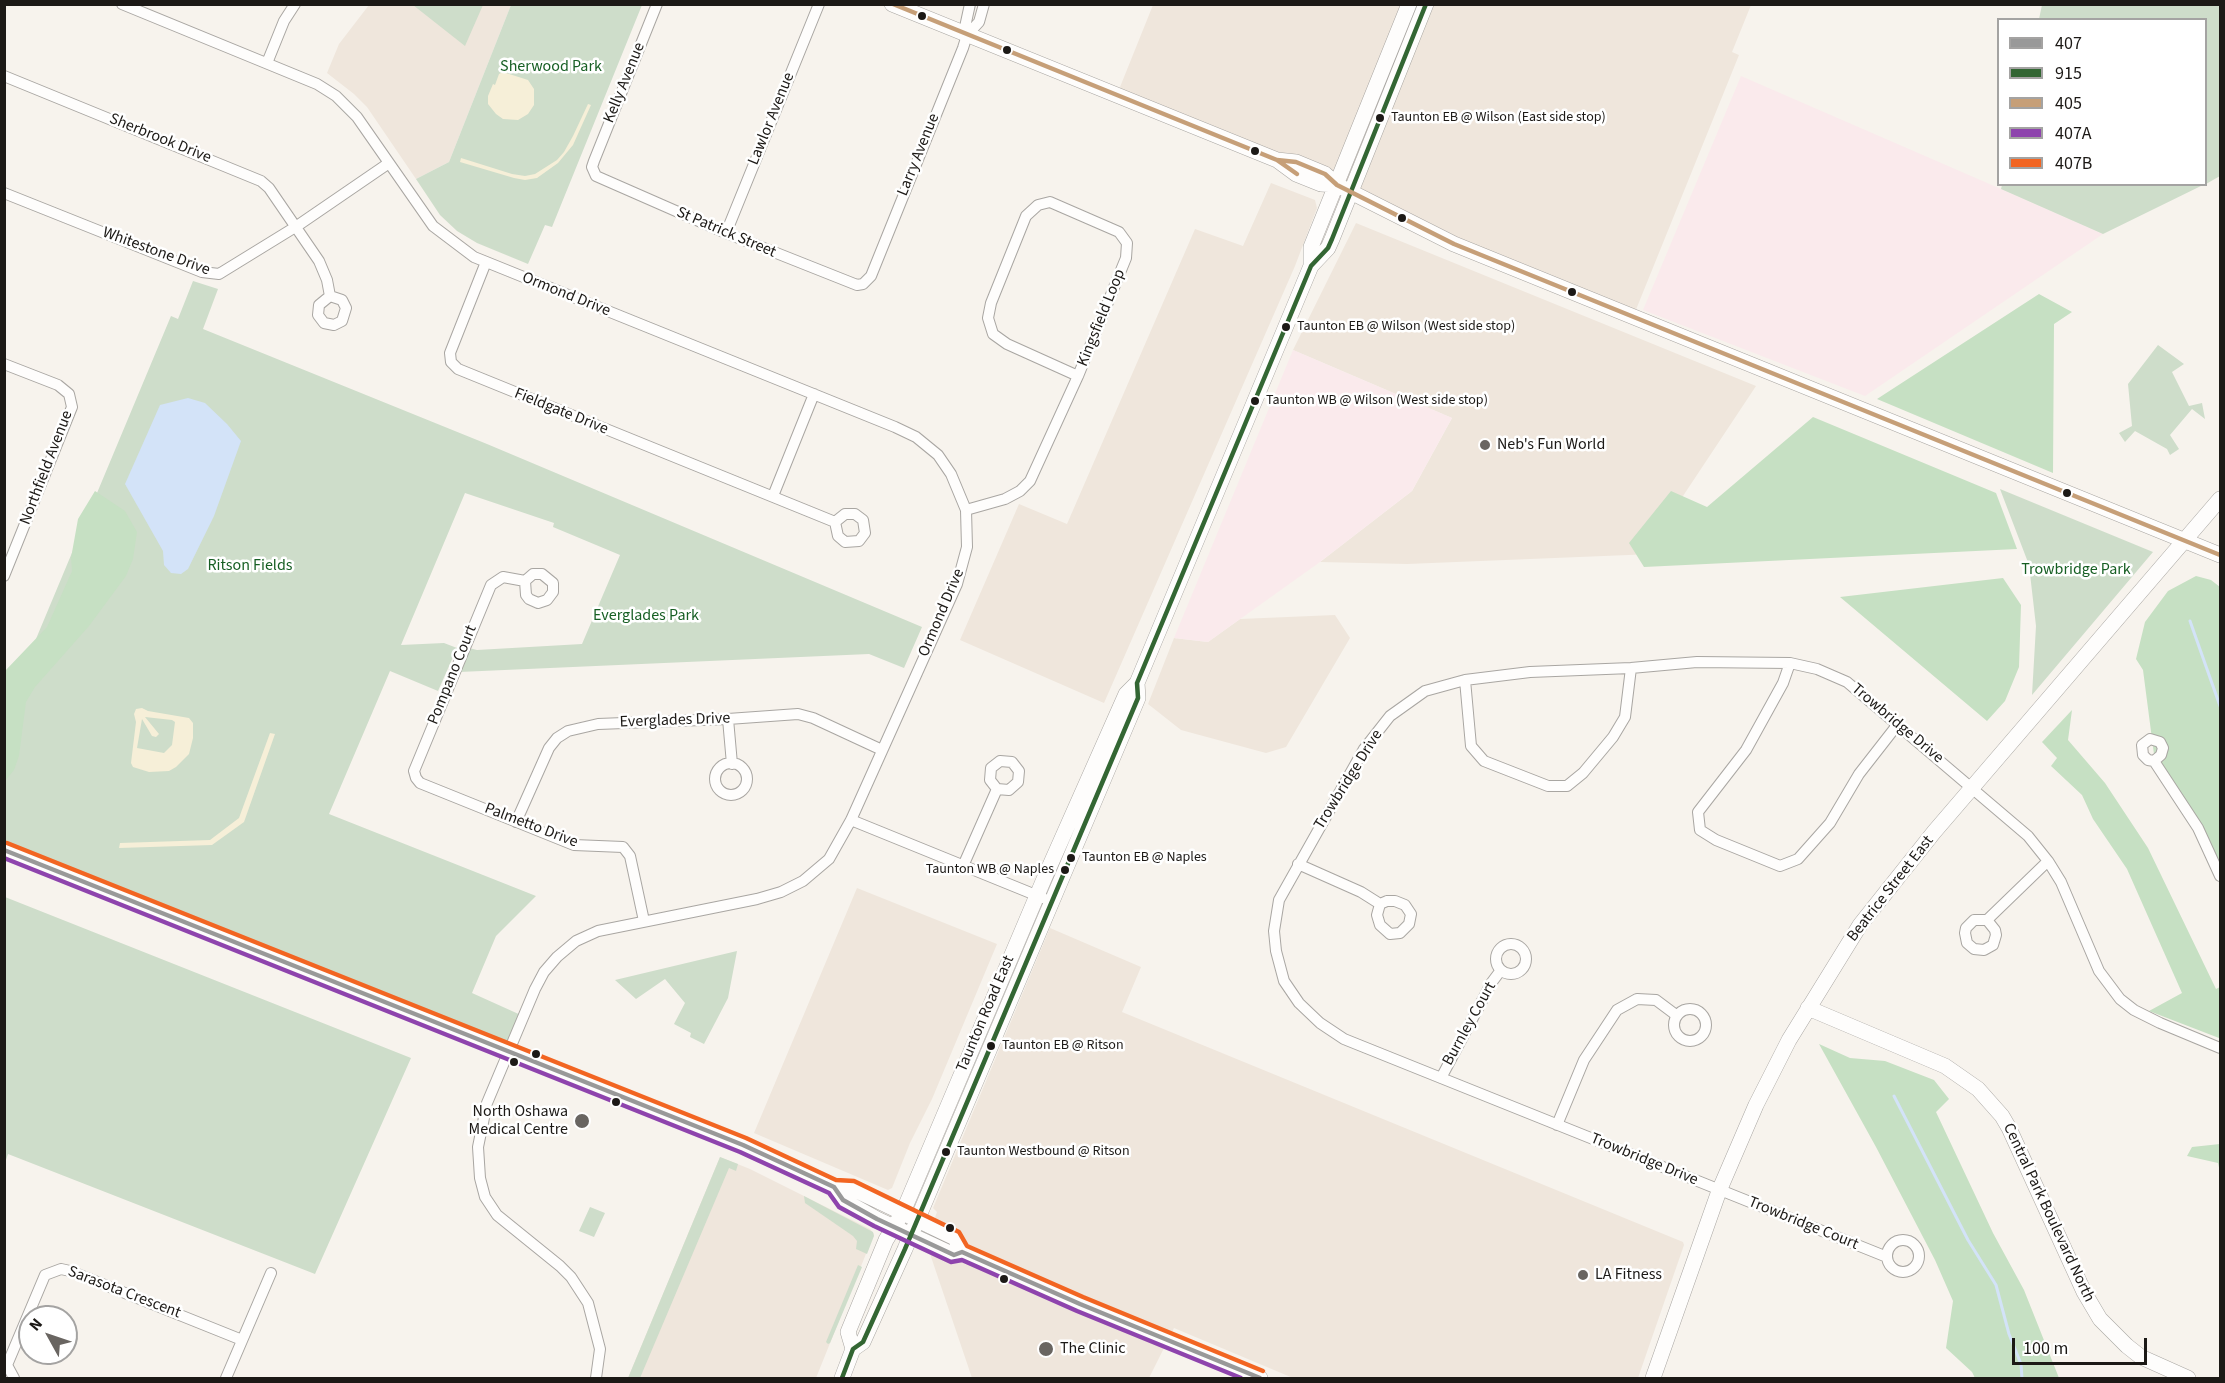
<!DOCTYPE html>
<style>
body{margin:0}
#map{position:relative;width:2225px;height:1383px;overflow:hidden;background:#f7f3ed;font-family:"Source Sans 3",sans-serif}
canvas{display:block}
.frame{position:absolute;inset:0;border:6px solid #1c1916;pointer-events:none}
.legend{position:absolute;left:1997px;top:18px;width:210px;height:168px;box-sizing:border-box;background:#fff;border:2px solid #a4a3a2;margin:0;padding:8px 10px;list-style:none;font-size:18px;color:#1c1916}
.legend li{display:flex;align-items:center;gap:12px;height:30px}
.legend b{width:30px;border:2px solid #a4a3a2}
.north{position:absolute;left:18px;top:1305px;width:60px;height:60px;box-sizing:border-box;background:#fff;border:2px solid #a4a3a2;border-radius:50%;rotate:310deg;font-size:16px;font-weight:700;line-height:24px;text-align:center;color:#1c1916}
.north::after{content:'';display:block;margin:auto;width:21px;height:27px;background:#696561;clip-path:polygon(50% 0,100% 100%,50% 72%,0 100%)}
.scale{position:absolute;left:2012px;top:1338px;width:135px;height:27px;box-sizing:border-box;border:3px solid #1c1916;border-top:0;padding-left:8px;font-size:18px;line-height:21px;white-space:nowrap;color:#1c1916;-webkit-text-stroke:4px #fff;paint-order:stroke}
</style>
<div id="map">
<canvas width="2225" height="1383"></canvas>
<div class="frame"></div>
<ul class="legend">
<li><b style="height:8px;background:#999"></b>407</li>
<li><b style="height:8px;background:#363"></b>915</li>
<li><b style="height:8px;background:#c69f78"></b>405</li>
<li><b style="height:8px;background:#8e44ad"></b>407A</li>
<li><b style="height:8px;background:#f26522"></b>407B</li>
</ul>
<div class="north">N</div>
<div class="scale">100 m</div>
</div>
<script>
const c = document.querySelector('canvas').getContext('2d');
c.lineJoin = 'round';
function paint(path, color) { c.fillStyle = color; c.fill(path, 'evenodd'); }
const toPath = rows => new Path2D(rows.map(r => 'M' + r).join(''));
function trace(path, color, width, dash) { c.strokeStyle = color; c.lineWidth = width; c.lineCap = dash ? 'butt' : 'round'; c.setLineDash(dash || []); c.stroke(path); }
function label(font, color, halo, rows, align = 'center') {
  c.font = font + ' "Source Sans 3",sans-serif'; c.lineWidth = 5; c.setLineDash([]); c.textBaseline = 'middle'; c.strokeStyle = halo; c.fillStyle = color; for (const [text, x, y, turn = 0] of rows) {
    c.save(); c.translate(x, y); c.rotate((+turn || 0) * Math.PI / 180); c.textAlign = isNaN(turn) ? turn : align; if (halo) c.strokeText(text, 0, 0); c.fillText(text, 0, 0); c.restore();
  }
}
paint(toPath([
 [369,5,511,5,449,162,416,179,367,107,354,94,327,73,339,44],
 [1153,5,1751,5,1732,52,1739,55,1633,317,1116,97],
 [1271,183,1315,200,1317,208,1295,266,1104,703,960,640,1019,504,1067,524,1195,229,1243,246],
 [1356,223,1756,386,1683,496,1653,554,1407,564,1320,562,1412,491,1452,418,1293,350],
 [1335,615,1350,638,1286,747,1266,753,1181,730,1148,704,1174,638,1208,642,1240,619],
 [857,888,997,944,932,1099,910,1143,892,1188,888,1190,754,1133],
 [1050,928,1141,967,1122,1012,1683,1242,1684,1245,1638,1378,1293,1378,1174,1328,1149,1378,972,1378,926,1242,937,1212,933,1208],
 [720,1157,750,1169,870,1229,874,1234,816,1378,628,1378]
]), '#efe6dc');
paint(toPath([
 [1741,76,2001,189,2103,234,1865,396,1643,310],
 [1293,350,1452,418,1412,491,1320,562,1208,642,1174,638]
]), '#faeaec');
paint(toPath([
 [413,5,483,5,465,46],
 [511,5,642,5,552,227,545,225,528,264,477,243,457,231,440,215,416,179,449,162],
 [2042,5,2220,5,2220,176,2206,184,2206,20,2039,19],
 [2002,185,2002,184,2205,184,2103,234,2001,189],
 [193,281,218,289,203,329,487,444,922,627,904,668,869,654,459,672,469,648,477,650,582,644,620,555,553,527,554,523,465,493,401,645,444,643,457,648,438,691,390,671,329,814,536,896,496,936,472,993,523,1016,509,1051,5,843,5,713,171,316,178,319],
 [2158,345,2184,364,2172,372,2189,406,2202,403,2205,419,2192,409,2170,435,2179,449,2170,455,2167,449,2135,431,2125,442,2119,433,2132,426,2128,384],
 [2000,489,2153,552,2032,695,2036,626,2029,565],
 [5,897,411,1058,315,1274,8,1154,5,1163],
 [737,951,728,998,704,1044,690,1037,691,1033,674,1024,685,1003,665,979,636,999,615,980],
 [720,1157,738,1164,736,1171,729,1168,640,1378,628,1378],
 [804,1196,873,1232,874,1236,867,1254,856,1249,857,1241,853,1236,805,1203],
 [590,1207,605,1213,594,1237,579,1231],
 [858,1265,862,1267,830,1343,828,1344,826,1342]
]), '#ceddca');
paint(toPath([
 [2039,294,2072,312,2054,324,2053,473,1877,399],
 [1813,417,1996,493,2017,549,1644,567,1629,543,1671,491,1707,507],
 [95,491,125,511,137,532,133,559,126,576,89,626,35,687,26,702,19,756,14,770,5,781,5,671,47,627,72,571,71,558,78,519],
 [2196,576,2211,580,2220,587,2220,875,2155,762,2143,670,2136,659,2145,622,2168,591],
 [2003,578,2021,605,2019,667,2005,701,1987,721,1840,597],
 [2072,710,2068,740,2105,783,2148,848,2216,989,2220,987,2220,1034,2219,1038,2149,1011,2182,993,2127,869,2093,819,2082,795,2051,766,2057,758,2042,742],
 [1819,1044,1850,1058,1885,1061,1934,1080,1949,1099,1936,1112,1993,1233,2024,1290,2059,1378,1975,1378,1972,1372,1946,1348,1953,1301,1935,1260,1876,1147],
 [2220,1144,2220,1172,2218,1163,2187,1156,2192,1147]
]), '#c6e0c3');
paint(toPath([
 [503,72,528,80,534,89,534,105,528,114,518,120,503,119,496,114,488,104,488,96,493,84,495,85,499,74],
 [588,104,591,105,573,145,558,163,537,178,525,180,514,178,460,162,461,158,512,174,525,176,535,174,557,160,564,152,573,136],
 [142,708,148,711,189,718,193,723,193,738,189,754,176,767,169,771,149,772,133,767,131,763,136,722,134,714,136,709],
 [145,717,172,720,175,722,172,745,164,753,137,748,142,719,152,736,156,737,159,734],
 [270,733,275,734,244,822,212,845,119,848,120,843,210,840,239,818]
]), '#f6efd8');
paint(toPath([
 [188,398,205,403,227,424,241,441,214,516,188,569,181,574,171,573,164,565,163,551,125,484,160,405]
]), '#d3e3f8');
trace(toPath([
 [2190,621,2220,706],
 [1894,1096,1968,1240,1996,1285,2009,1334,2021,1364,2022,1378]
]), '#d3e3f8', 3);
const street = toPath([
 [122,4,317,84,336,96,357,117,433,226,474,257,895,427,916,437,938,455,951,474,966,510,967,547,957,584,851,820,829,859,803,881,781,892,757,899,598,931,576,941,557,957,544,972,535,989,487,1103,478,1147,480,1178,485,1197,497,1215,560,1266,571,1277,588,1303,600,1349,596,1378],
 [657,4,594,161,592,167,596,176,726,233,857,285,863,284,871,276,963,48,967,35,965,27,970,4],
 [967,35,979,22,984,4],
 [267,63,284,21,295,4],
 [4,76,261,181,269,188,319,261,327,280,330,296,319,305,318,315,324,323,334,325,342,321,346,308,342,300,330,296],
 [4,193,202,272,219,274,297,226,389,163],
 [726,233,819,4],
 [486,262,450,353,451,362,458,369,835,522,838,536,845,542,859,541,865,533,863,520,855,514,845,514,835,522],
 [4,364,58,385,69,394,72,407,4,576],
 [773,496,814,394],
 [966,510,1005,499,1020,491,1030,481,1078,376,1126,258,1127,243,1119,232,1050,202,1038,205,1026,216,991,303,988,318,993,334,1007,344,1078,376],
 [525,581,533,574,542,574,553,583,553,592,547,600,538,603,529,599,526,595,525,581,503,577,491,585,414,771,416,778,420,783,574,845,623,847,630,856,644,921],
 [1790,663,1783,683,1746,750,1698,812,1700,830,1716,840,1780,866,1798,859,1830,823,1859,774,1898,724],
 [1465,680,1471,746,1484,761,1548,786,1567,786,1583,773,1613,737,1625,717,1631,668],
 [728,719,732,764],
 [2154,761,2161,755,2163,748,2160,742,2150,739,2142,745,2143,755,2148,760,2154,761,2198,828,2220,876],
 '715 779a16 16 0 1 1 32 0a16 16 0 1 1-32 0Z',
 [851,820,1043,898],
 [516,822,549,748,557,738,568,731,598,724,728,719,798,714,813,718,882,750],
 [1298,864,1361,892,1380,904],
 [963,866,997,789,990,780,991,768,1000,761,1012,762,1019,771,1018,782,1009,790,997,789],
 [1387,901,1395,901,1405,905,1411,914,1409,924,1400,933,1390,934,1380,925,1377,915,1380,904,1387,901],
 [1987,920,1974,920,1966,928,1965,933,1967,943,1974,949,1984,950,1993,945,1996,935,1995,930,1987,920,2048,861],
 '1496 959a15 15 0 1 1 30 0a15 15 0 1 1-30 0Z',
 '1674 1025a16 16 0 1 1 32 0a16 16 0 1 1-32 0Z',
 [1441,1078,1492,982,1501,970],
 [1557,1125,1584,1060,1617,1010,1637,999,1656,1000,1676,1015],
 '1887 1256a16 16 0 1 1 32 0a16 16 0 1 1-32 0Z',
 [1887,1257,1344,1039,1320,1023,1299,1003,1284,981,1276,951,1274,931,1279,900,1364,749,1390,716,1425,691,1465,680,1530,672,1631,668,1697,662,1790,663,1817,669,1847,682,2028,836,2048,861,2061,882,2099,971,2120,999,2134,1010,2160,1023,2220,1048],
 [14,1378,7,1365,45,1275,61,1269,70,1271,242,1340],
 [226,1378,271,1273]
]);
const secondary = toPath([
 [892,4,1277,160,1296,174,1321,184,1337,185],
 [1277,160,1296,162,1325,174,1337,185,1454,244,2220,555],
 [1311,266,1311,247,1409,4],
 [4,850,743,1145,834,1187,851,1188,955,1238,962,1252,1080,1304,1260,1378],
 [1808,1008,1945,1066,1978,1089,2002,1116,2009,1128,2084,1292,2100,1319,2127,1346,2141,1357,2188,1378],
 [834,1187,843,1200,877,1219,954,1255,962,1252],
 [853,1349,848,1332,886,1240,903,1212,1044,879,1126,694,1137,683],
 [842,1378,853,1349,863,1342,905,1249,1138,698,1137,683,1175,592,1311,266,1328,248,1332,239,1426,4],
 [1653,1378,1719,1191,1756,1105,1789,1040,1860,925,1934,832,2220,499]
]);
trace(street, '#a9a6a2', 12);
trace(secondary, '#a9a6a2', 16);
trace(street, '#fefdfc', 10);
trace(secondary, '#fefdfc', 15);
trace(toPath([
 [4,850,743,1145,834,1187,843,1200,877,1219,954,1255,962,1252,1080,1304,1260,1378]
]), '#999', 4.5);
trace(toPath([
 [842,1378,853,1349,863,1342,905,1249,1138,698,1137,683,1311,266,1328,248,1332,239,1426,4]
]), '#363', 4.5);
trace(toPath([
 [893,4,1277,160,1297,174],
 [1277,160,1296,162,1325,174,1337,185,1454,244,2220,555]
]), '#c69f78', 4.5);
trace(toPath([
 [4,858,740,1152,829,1193,839,1207,874,1226,951,1262,962,1260,1077,1311,1241,1378]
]), '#8e44ad', 4.5);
trace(toPath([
 [7,843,746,1138,836,1180,854,1181,959,1232,967,1246,1083,1297,1263,1371]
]), '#f26522', 4.5);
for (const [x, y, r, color] of [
 [922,16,5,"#1c1916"],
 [1007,50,5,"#1c1916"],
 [1380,118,5,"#1c1916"],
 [1255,151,5,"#1c1916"],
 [1402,218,5,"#1c1916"],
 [1572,292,5,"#1c1916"],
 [1286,327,5,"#1c1916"],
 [1255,401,5,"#1c1916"],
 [1485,445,6,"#696561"],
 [2067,493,5,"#1c1916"],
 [1071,858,5,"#1c1916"],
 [1065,870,5,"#1c1916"],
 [991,1046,5,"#1c1916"],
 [536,1054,5,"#1c1916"],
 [514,1062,5,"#1c1916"],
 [616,1102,5,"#1c1916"],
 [582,1121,8,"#696561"],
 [946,1152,5,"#1c1916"],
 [950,1228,5,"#1c1916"],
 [1583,1275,6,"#696561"],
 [1004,1279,5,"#1c1916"],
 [1046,1349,8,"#696561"]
]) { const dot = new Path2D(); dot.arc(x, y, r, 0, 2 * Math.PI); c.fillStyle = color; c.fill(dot); trace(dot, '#fff', 2); }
label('14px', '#1c1916', '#fff', [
 ["Taunton EB @ Wilson (East side stop)",1391,118],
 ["Taunton EB @ Wilson (West side stop)",1297,327],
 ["Taunton WB @ Wilson (West side stop)",1266,401],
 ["Taunton EB @ Naples",1082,858],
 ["Taunton WB @ Naples",1054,870,"right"],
 ["Taunton EB @ Ritson",1002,1046],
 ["Taunton Westbound @ Ritson",957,1152]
], 'left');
label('16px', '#175f24', '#fff', [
 ["Sherwood Park",551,67],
 ["Ritson Fields",250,566],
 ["Trowbridge Park",2076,570],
 ["Everglades Park",646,616]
]);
label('16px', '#1c1916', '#fff', [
 ["Kelly Avenue",625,83,-68],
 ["Lawlor Avenue",772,119,-68],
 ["Sherbrook Drive",160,139,22],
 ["Larry Avenue",919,155,-68],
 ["St Patrick Street",726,233,23],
 ["Whitestone Drive",156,252,20],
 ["Ormond Drive",566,295,22],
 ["Kingsfield Loop",1102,318,-68],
 ["Fieldgate Drive",561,412,22],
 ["Northfield Avenue",47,468,-69],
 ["Ormond Drive",942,613,-67],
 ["Pompano Court",453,675,-68],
 ["Everglades Drive",675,721,-2],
 ["Trowbridge Drive",1897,724,40],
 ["Trowbridge Drive",1349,780,-58],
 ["Palmetto Drive",531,826,21],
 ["Beatrice Street East",1891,889,-52],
 ["Taunton Road East",986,1014,-67],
 ["Burnley Court",1470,1024,-61],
 ["Trowbridge Drive",1644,1160,22],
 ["Central Park Boulevard North",2048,1213,65],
 ["Trowbridge Court",1803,1224,22],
 ["Sarasota Crescent",124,1293,21]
]);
label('16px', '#1c1916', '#fff', [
 ["Neb's Fun World",1497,445],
 ["North Oshawa",568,1112,"right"],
 ["Medical Centre",568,1130,"right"],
 ["LA Fitness",1595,1275],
 ["The Clinic",1060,1349]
], 'left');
</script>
